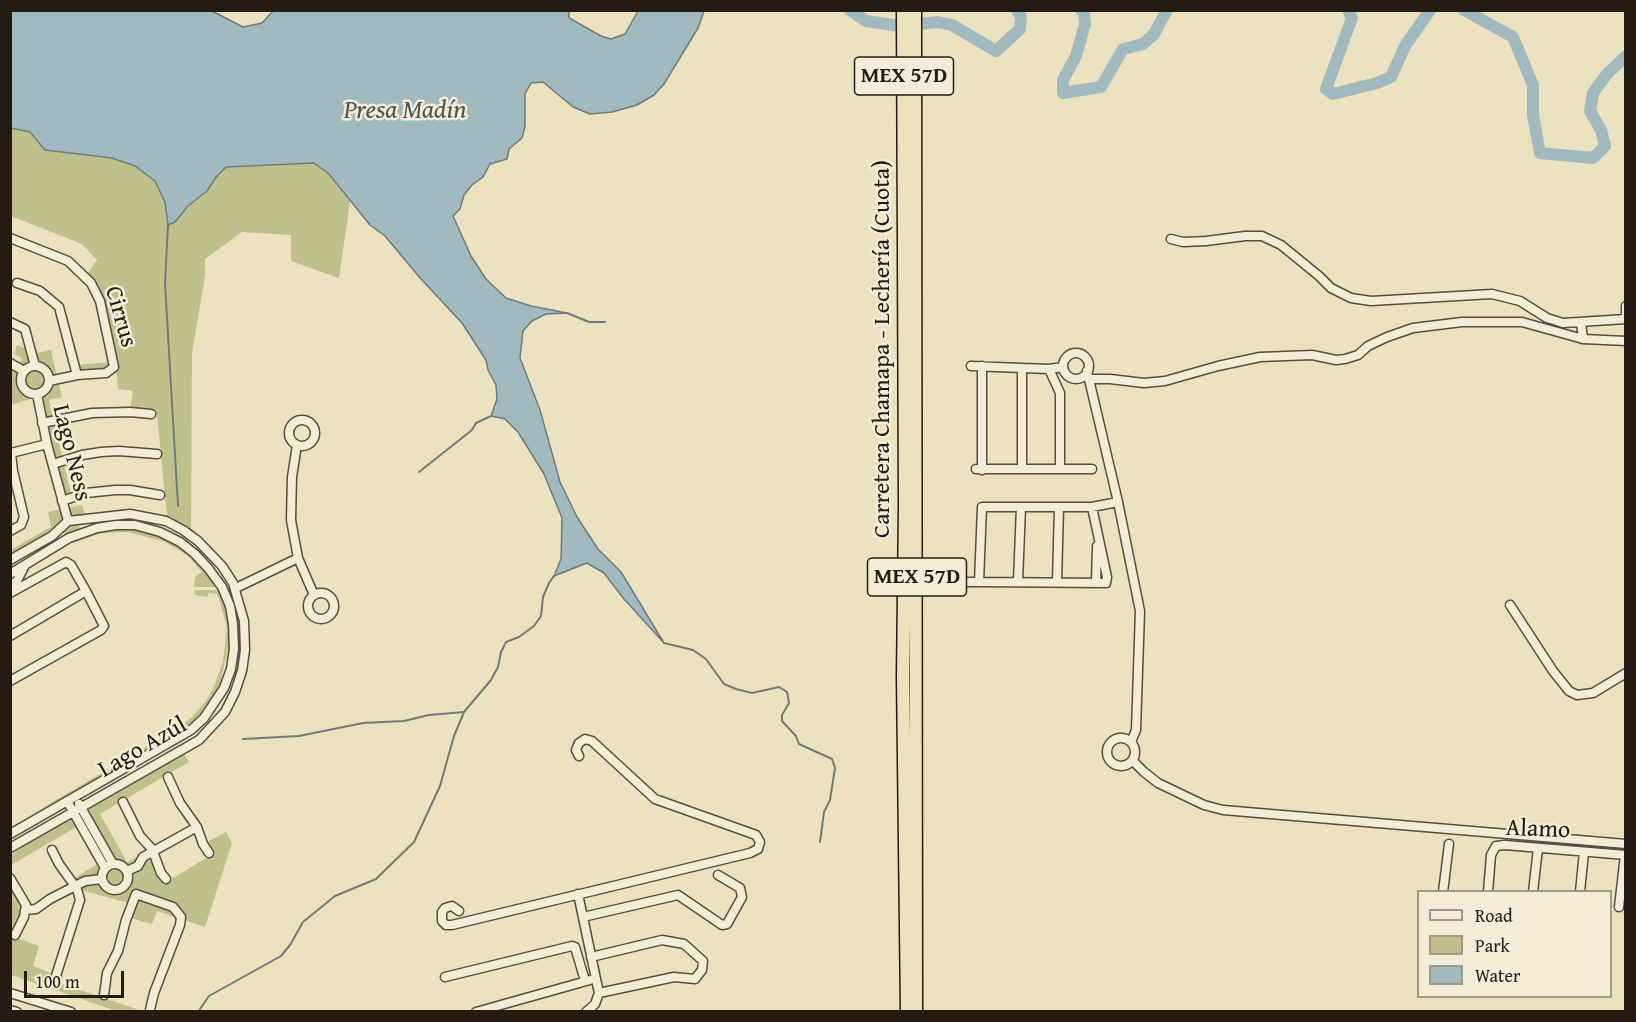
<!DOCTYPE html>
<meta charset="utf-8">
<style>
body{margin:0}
#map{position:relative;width:1636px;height:1022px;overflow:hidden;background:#ece2c0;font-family:"Gentium Book Plus",serif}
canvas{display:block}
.frame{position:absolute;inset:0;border:12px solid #241c12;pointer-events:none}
.legend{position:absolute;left:1417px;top:890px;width:195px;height:108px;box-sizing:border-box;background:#f3ecd6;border:2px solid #a09988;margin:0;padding:8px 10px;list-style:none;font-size:18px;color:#241c12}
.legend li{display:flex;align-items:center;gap:12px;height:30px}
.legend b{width:30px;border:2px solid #a09988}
.scale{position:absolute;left:24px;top:971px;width:100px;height:27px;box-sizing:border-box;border:3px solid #241c12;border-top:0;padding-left:8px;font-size:18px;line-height:21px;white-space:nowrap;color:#241c12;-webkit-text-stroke:4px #f3ecd6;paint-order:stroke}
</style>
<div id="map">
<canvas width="1636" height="1022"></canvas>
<div class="frame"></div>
<ul class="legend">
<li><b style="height:8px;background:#f3ecd6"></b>Road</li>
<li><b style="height:16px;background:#bfc18d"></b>Park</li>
<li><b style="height:16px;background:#a0babf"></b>Water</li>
</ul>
<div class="scale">100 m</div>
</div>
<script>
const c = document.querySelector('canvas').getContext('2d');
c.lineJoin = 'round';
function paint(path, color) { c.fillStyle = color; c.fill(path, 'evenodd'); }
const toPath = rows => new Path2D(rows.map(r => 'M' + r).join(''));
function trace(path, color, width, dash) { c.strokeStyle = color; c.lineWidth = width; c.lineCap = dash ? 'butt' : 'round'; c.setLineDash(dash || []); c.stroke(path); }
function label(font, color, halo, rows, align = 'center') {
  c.font = font + ' "Gentium Book Plus",serif'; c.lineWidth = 5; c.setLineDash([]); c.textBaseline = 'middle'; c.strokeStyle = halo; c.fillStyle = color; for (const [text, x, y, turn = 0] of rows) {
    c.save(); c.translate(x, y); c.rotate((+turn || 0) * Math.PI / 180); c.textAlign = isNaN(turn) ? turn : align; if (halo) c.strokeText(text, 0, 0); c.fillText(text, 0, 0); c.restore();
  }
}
paint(toPath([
 [11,128,30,132,71,152,112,158,135,166,155,181,165,202,167,224,175,222,188,206,207,191,216,177,226,167,314,163,328,173,350,202,339,278,291,261,291,235,242,232,205,259,205,276,192,353,191,536,144,516,79,524,80,530,113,527,147,530,176,543,193,555,219,587,194,587,195,577,202,572,187,555,165,542,128,532,102,533,66,545,64,542,66,536,62,528,11,560,10,550,51,527,48,512,82,505,85,514,124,509,167,516,157,415,130,412,133,391,118,389,117,376,114,365,114,367,77,375,75,365,113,362,100,301,85,277,97,260,82,244,11,216],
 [17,345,31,350,32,354,51,350,62,397,49,400,72,498,62,501,37,397,11,405,11,363,18,366,22,358,14,354],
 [194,590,220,590,226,599,230,625,229,646,220,683,210,704,198,717,176,734,174,732,192,717,206,701,214,687,223,661,227,628,219,599,217,594,208,593,208,597,195,595],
 [173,731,176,740,11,834,11,829,54,801],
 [182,751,189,762,100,814,127,862,152,850,168,881,208,857,209,853,203,844,226,832,232,843,205,927,157,911,152,924,127,917,132,904,77,889,71,880,101,862,83,830,91,825,80,807],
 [73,811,80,825,11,865,10,856],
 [10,878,26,905,14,937,39,946,33,966,51,973,51,980,142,1011,116,1011,11,975]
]), '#bfc18d');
const water = toPath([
 [569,10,569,18,601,36,611,39,625,34,638,11,704,11,698,28,664,84,654,95,637,105,612,112,590,114,573,107,543,82,531,83,525,94,525,126,522,138,509,149,507,159,490,164,483,177,472,185,464,195,460,209,453,216,471,256,486,279,506,298,531,306,567,313,546,314,532,321,523,331,520,358,540,410,560,482,577,517,598,549,621,572,664,643,624,599,604,573,587,563,554,576,561,559,562,518,544,474,518,432,505,419,491,416,497,399,496,385,488,370,486,360,462,323,421,279,385,236,370,225,328,173,314,163,226,167,216,177,207,191,188,206,175,222,168,225,165,202,155,181,135,166,112,158,45,150,30,132,11,128,11,11,212,11,243,27,262,23,273,11,569,10]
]);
paint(water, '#a0babf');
trace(water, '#6e7b7a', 1.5);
trace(toPath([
 [168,225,165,283,178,506],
 [567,313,589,322,605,322],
 [419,472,472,430,476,423,491,416],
 [664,643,693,650,706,659,724,684,736,689,752,693,779,687,787,692,789,703,782,715,782,721,796,736,799,744,832,759,835,768,830,800,824,812,820,842],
 [243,739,299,736,363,723,404,721,429,715,464,712],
 [198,1012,209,996,281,956,290,945,303,922,335,896,376,879,414,842,440,786,454,736,464,712,491,680,498,667,501,652,506,642,519,637,534,626,541,616,543,597,549,583,554,576]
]), '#6e7b7a', 2);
trace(toPath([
 [850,10,866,21,900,26,938,22,952,25,996,51,1020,29,1021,17,1017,10],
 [1081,10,1084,13,1085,24,1076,56,1063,80,1063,93,1101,87,1123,49,1143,44,1154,34,1167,10],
 [1348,10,1352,18,1326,89,1333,94,1377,83,1391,77,1405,46,1430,10],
 [1464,10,1513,37,1533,85,1533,115,1540,153,1593,158,1605,146,1601,130,1590,111,1593,93,1607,74,1626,56]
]), '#a0babf', 12);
const minor = toPath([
 [10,238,68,261,91,283,100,301,114,367,106,373,77,375,49,381],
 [1171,239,1183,242,1206,241,1245,236,1262,236,1281,245,1319,276,1331,288,1351,298,1371,301,1492,294,1520,301,1547,318,1563,323,1626,319],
 [17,283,40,291,59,307,77,375],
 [1626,306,1626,315],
 [10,322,25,329,35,366],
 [1581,322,1583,339,1626,341],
 '1063 366a13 13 0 1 1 26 0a13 13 0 1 1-26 0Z',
 [10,363,24,371],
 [971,366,1022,368],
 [982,366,982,470],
 '21 380a14 14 0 1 1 28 0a14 14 0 1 1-28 0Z',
 [1049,369,1060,393,1060,469],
 [1087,371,1118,502,1140,611,1136,730,1131,742],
 [1089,379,1110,379,1144,383,1165,381,1218,366,1260,357,1312,355,1336,360,1345,359,1358,355,1368,346,1387,337,1413,328,1462,322,1522,322,1583,339],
 [37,394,47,444,68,521],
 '289 433a13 13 0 1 1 26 0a13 13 0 1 1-26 0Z',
 [42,423,92,413,130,412,151,414],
 [297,445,292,477,291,520,298,558,314,595],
 [11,453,47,444],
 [53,464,82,455,101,452,119,451,157,454],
 [976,469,1092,469],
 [1022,469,1022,368,1049,369,1063,367],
 [62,501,86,493,115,490,130,490,160,495],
 [1092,507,1107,577,1106,583,979,582,982,507,1092,507,1118,502],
 [10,531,21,525,24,517,13,471,11,453],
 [10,560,52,536,68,521,130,514,166,521,183,530,198,541,222,566,233,583,244,621,245,650,242,671,235,692,225,712,199,740,10,848],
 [10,574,69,538,97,528,116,525,135,525,160,532,180,542,195,554,208,568,222,587,230,606,233,624,234,649,231,669,224,688,204,718,191,730,10,834],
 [1018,581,1021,507],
 [962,582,979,582],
 [1057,582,1059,507],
 [1096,583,1097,546],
 [10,585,17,581,25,565],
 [236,588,298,558],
 '308 606a13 13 0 1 1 26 0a13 13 0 1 1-26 0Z',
 [10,593,66,562,71,565,86,591,104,626,101,630,10,681],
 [1510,605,1553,671,1569,691,1577,695,1593,693,1626,673],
 [10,636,86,591],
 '1107 752a14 14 0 1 1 28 0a14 14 0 1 1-28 0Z',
 [1133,761,1144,772,1158,783,1204,805,1223,810,1626,844],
 [168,777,180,803,197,827,203,844,209,853],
 [67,801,105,868],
 [123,802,140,836,152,849,161,873,166,879],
 [79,804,113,864],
 [52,850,59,864,77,889,80,900,55,979],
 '102 877a13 13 0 1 1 26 0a13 13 0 1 1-26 0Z',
 [127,871,138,866,143,857,197,827],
 [10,878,26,905,24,917,15,935],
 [1443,892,1449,844],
 [1488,892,1491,855,1496,846,1505,845,1626,855],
 [1533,892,1538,848],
 [1580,892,1584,852],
 [578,894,599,993,595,1004,586,1012],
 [1619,907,1625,855],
 [26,910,36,909,50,899,85,881,102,879],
 [459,911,452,906,445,908,442,912,442,921,446,925,452,925,750,853,758,849,760,842,756,835,655,799,592,741,585,739,579,743,576,750,579,756],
 [583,917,678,895,722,925,727,924,742,897,740,888,718,875],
 [591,957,662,940,684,944,703,961,702,970,695,979,674,977,599,993],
 [445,977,572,946,575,947,585,981],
 [10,993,71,1012],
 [104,995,107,973,118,951,126,920,136,894,173,907,181,917,180,925,154,993,150,1010],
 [10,1010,17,1012],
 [476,1012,590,980]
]);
const highway = toPath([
 [903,10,905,506,903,677,907,1012],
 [915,10,916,1012]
]);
trace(minor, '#564e3e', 11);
trace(highway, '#241c12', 15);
trace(minor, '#f3ecd6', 8);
trace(highway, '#ece2c0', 12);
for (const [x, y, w] of [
 [904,76,99],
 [917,577,99]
]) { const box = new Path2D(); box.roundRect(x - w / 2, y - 19, w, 38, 4.5); c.fillStyle = '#f3ecd6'; c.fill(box); trace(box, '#241c12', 1.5); }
label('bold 22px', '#241c12', null, [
 ["MEX 57D",904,76],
 ["MEX 57D",917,577]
]);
label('24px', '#241c12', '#f3ecd6', [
 ["Cirrus",120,317,74],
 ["Carretera Chamapa - Lechería (Cuota)",883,349,-90],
 ["Lago Ness",71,453,76],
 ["Lago Azúl",143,748,-30],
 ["Alamo",1538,830,2]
]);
label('italic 26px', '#4f534f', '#f3ecd6', [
 ["Presa Madín",405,111]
]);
</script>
